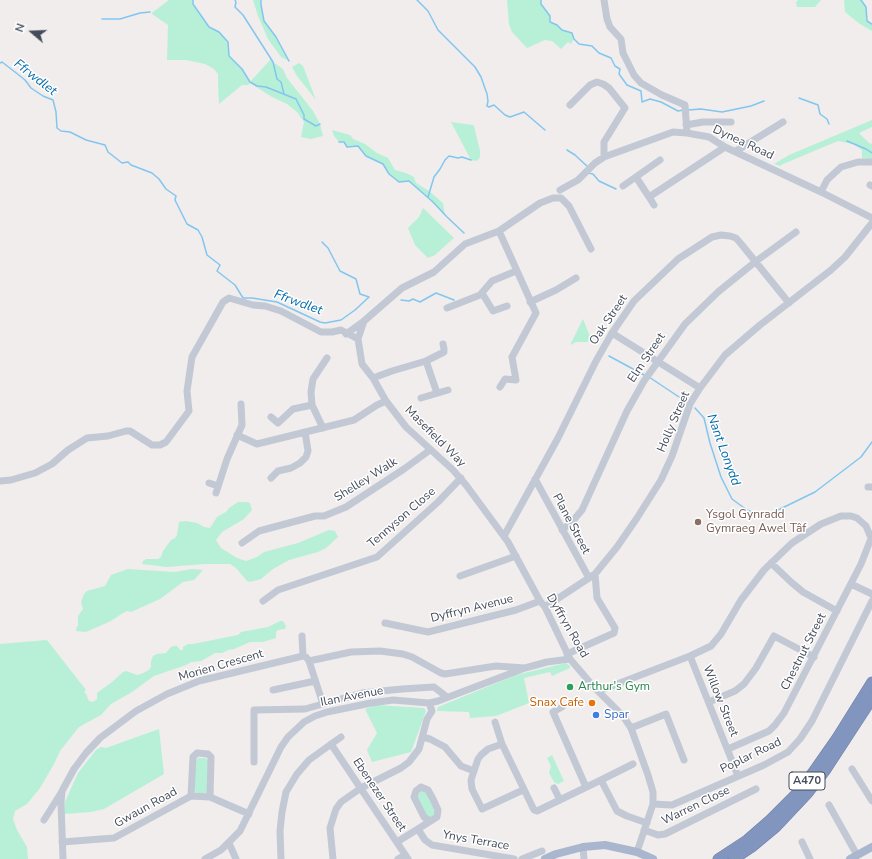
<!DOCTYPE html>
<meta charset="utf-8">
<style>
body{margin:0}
#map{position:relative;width:872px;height:859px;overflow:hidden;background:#f0edec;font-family:"Nunito Sans",sans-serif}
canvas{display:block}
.north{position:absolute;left:12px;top:12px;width:40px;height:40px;-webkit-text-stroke:3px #fff;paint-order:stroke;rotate:289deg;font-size:11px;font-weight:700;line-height:16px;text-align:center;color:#444c5b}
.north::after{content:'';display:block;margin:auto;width:14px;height:18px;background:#444c5b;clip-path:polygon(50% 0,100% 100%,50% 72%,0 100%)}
</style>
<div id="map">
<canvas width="872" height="859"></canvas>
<div class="north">N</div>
</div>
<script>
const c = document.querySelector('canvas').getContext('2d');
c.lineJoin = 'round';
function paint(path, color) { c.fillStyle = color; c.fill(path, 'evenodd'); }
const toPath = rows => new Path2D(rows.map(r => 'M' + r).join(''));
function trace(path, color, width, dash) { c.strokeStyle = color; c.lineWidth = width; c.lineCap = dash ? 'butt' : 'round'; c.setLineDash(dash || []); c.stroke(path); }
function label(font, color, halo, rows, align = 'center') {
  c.font = font + ' "Nunito Sans",sans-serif'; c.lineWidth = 3; c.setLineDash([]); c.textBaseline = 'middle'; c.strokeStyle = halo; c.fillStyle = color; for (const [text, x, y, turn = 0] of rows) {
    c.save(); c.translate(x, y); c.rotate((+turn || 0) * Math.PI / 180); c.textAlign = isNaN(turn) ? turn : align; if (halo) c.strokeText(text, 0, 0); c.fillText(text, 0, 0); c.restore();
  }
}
paint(toPath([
 [169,0,193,0,193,5,209,27,219,32,228,42,229,56,242,69,250,82,271,59,273,62,283,69,287,78,313,111,320,124,323,136,311,139,301,137,304,122,297,112,287,104,272,97,250,83,248,85,242,85,219,104,218,84,218,74,214,69,205,64,186,60,167,60,168,25,152,14,153,12],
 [253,0,261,0,261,5,264,21,276,37,289,61,281,57,268,39,258,16],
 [507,0,541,0,541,4,550,16,550,22,557,25,562,30,572,33,574,39,571,44,568,42,561,49,552,41,545,40,527,48,512,32,509,24],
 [798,0,821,0,815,7,797,7,796,2],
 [844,0,861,0,866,7,867,21,872,24,872,31,860,24,845,12],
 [299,63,303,66,316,100,297,76,292,67],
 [872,120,872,127,859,133,869,143,872,144,872,159,862,158,862,150,853,144,838,141,783,164,780,166,774,164,789,155],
 [451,122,473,125,474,126,480,151,480,156,479,159,476,161,471,160],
 [332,130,350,135,353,139,365,144,377,153,388,158,395,170,406,173,414,177,416,183,429,191,443,203,445,215,433,202,409,181,399,182,392,177,383,164,366,156,358,146,347,147,344,142,339,142,334,136],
 [423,208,454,238,435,255,428,258,415,245,408,228,419,217],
 [583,319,591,339,587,342,576,342,570,345],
 [238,502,247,502,250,503,252,510,244,519,222,532,216,540,221,548,237,558,246,561,257,557,264,552,298,543,329,530,335,531,338,537,326,548,318,552,289,560,273,569,261,579,250,582,247,581,236,568,230,564,204,564,167,567,142,564,143,561,146,559,158,559,161,557,163,551,171,540,175,538,177,535,179,522,186,521,197,523,204,527,210,528,217,517,226,512,229,508],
 [128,569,174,572,192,569,203,570,194,580,183,582,160,599,131,612,127,611,123,613,111,621,86,632,76,631,76,629,78,625,78,616,83,609,81,602,84,594,87,591,105,586,111,575],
 [280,621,283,621,286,626,285,629,278,630,276,632,276,638,263,642,250,642,234,649,228,650,222,653,215,653,201,661,191,662,186,665,154,676,132,692,111,704,101,715,79,727,60,751,54,764,40,788,27,804,15,811,13,819,17,830,27,847,28,859,0,859,0,644,47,640,86,690,84,692,86,694,89,701,93,702,97,699,97,693,112,682,123,672,126,671,137,675,141,674,149,670,151,667,151,661,153,656,157,654,166,653,170,648,173,646,177,646,180,650,183,650,183,647,188,644,193,644,238,635,241,632,268,627],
 [566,663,570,666,570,668,552,676,550,672,524,678,529,703,496,716,470,718,469,712,437,711,438,707,516,675],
 [376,705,424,708,426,711,411,752,372,762,367,750,377,733,365,709],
 [159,729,164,774,104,809,91,812,64,814,65,802,78,773,96,750,101,747,106,748],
 [552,755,564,781,558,784,554,782,549,773,551,766,547,758],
 [198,758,206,758,208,761,207,793,204,794,197,794,194,790,195,761],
 [423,790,426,791,436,812,432,817,428,817,417,800,417,795]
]), '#b7f0d7');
trace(toPath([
 [193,0,193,4,209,27,219,32,228,42,229,56,242,69,250,82,257,86,266,87,296,99,304,115,304,119,316,126,320,124],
 [235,0,236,2,235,7,243,15,273,62,277,79,281,82,284,94],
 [261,0,261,5,264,21,276,37,289,61],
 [417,0,428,11,438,30,475,67,481,77,487,94,488,101,487,106,489,107,494,105,505,115,510,117,524,112,545,130],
 [541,0,541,4,550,16,550,22,557,25,562,30,572,33,574,39,579,44,592,46,599,53,611,58,615,66,620,69,619,74,627,85,641,91,642,102,650,99,661,102,678,111,684,110],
 [861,0,866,7,867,21,872,24],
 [102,19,120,19,140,13,150,12],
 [0,63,2,62,15,72,25,80,31,88,43,96,53,100,56,112,57,128,61,131,70,132,86,140,105,145,108,152,122,163,128,162,131,165,152,173,159,179,166,189,176,196,175,200,187,224,198,230,202,237,207,255,220,265,217,271,235,285,243,298,252,298,277,302,320,322,325,323,341,320,355,310,369,297,360,294,356,279,340,271,328,248,322,242],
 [799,98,818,105,820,114,827,119,829,124],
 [688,110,701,109,722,112,751,106,764,101],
 [847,141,866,149,872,153],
 [339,142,344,142,347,147,358,146,366,156,383,164,389,174,399,182,409,181,433,202,447,217,464,233],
 [567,150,575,155,588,167],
 [588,173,593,174,599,181,616,189],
 [428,197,434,177,440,169,445,160,449,156,458,158,462,157,471,160],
 [401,300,409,301,413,299,420,302,436,293,454,300],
 [609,356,646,376],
 [649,377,685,401],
 [695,408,704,418,710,443,721,477,732,499,747,510,762,516,774,512,815,492,861,457,872,442]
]), '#82c6f0', 1.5);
const highway = toPath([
 [718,859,747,840,770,820,799,791,816,768,837,738,872,682],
 [734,859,752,847,776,827,808,793,825,771,872,699]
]);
trace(highway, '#6d7faa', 11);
trace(toPath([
 [604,0,607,19,610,27,621,39,623,53,634,75,641,83,662,95,685,105,687,133],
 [570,105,590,85,597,82,603,84,609,88,625,108,604,142,604,157],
 [686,125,703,122,731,122],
 [736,151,783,122],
 [636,177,649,197,725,147],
 [870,185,872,186],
 [623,186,660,160],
 [560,190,578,180,595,163,604,157,673,132,687,133,709,137,725,147,821,192,872,218],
 [821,192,827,180,841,167,858,162,872,162],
 [649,197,654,205],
 [499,231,536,313,512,357,516,380,505,379,500,387],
 [591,249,569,206,561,198,553,198,540,203,499,231,465,244,434,272,402,288,364,321,358,339,362,364,373,378,386,401,406,427,453,470,466,485,508,542,540,601,545,607,570,659,593,686,623,716,631,728,648,775,653,792,653,804,637,852],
 [482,293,493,311,507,306],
 [530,302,556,290,576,278],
 [447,308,480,295,492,281,516,271],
 [612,333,700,388],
 [346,334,364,321],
 [426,361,437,393],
 [373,378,392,371,426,361,444,352,444,349,443,344],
 [421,398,448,390],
 [271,417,278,423,293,409,312,405],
 [323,428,312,405,311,392,313,379,327,358],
 [237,435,257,444,354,420,377,405,386,401],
 [271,478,278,471,291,468,300,463,306,457,308,451,305,432],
 [535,479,589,578],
 [0,481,11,480,35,473,52,464,68,450,87,438,108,436,126,431,130,431,152,445,160,445,166,442,189,411,187,391,192,357,223,302,229,298,253,305,265,306,281,311,321,332,332,332,341,330,358,339],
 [209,483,218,486],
 [868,487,872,487],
 [216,493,227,459,242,425,241,404],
 [562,530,571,523,582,510,627,411,644,381,685,324,718,292,755,262,796,232],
 [504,536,558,438,596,361,612,333,634,301,678,259,712,237,721,235,730,236,736,238,742,245,789,303],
 [242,543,259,531,315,516,324,516,346,507,404,469,430,450],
 [771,563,791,582,803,592,837,611],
 [460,576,516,556],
 [851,584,872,594],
 [263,601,278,590,377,557,438,502,461,478],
 [545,607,595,574,617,547,637,518,661,480,672,456,690,404,700,388,725,355,760,325,831,270,845,257,872,223],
 [385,623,428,632,516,610,540,601],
 [302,636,303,656,306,657,309,661,323,704],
 [567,654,614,633,615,628,597,598,595,574],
 [690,656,738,776],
 [309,661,351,652,380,651,403,654,412,657,441,673,445,674,496,666,525,668,547,662,570,659],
 [273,690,315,681],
 [599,691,690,656,711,646,721,634,741,600,764,570,792,543,821,524,841,516,851,516,857,518,866,526,871,538],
 [709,702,735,691,744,684,756,668,774,636,814,657],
 [562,707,553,712,586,787],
 [495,722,502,744,534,810,537,811,601,780,617,811,627,816,647,823],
 [631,728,666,714,684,760],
 [422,737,430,739,445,747,461,766,474,771],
 [331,744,408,859],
 [502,744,488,749,481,755,478,759,471,780,472,789,482,809,523,790],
 [728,749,769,731,775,725,784,713,861,564,872,536],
 [254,762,254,710,305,709,362,693,402,689,434,687,447,697],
 [852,769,872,801],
 [601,780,633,764],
 [554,788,560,800],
 [191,796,193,757,197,753,208,754,211,757,210,797],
 [653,804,672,805,764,765,788,752,800,739,812,721,872,601],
 [829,805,857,855],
 [44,820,61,793],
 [418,829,425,840,432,845,514,859],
 [644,830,658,835,665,834,756,789],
 [62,842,114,838,191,796,210,797,249,814],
 [397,842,437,817,438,810,433,799,428,790,421,787,416,791,414,797,424,817,430,821],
 [802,842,810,859],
 [229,843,236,859],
 [583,847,584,859],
 [63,859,61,803,62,791,74,769,86,753,100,738,136,711,167,694,199,681,303,656],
 [205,859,221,850,240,831,281,747,288,737,304,722,315,716,327,712,371,703,393,700,429,703,438,701,525,668],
 [281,859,280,831,282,812,286,792,297,774,309,760,341,737],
 [333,859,330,828,336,809,341,802,361,788,401,768,409,762,419,749,427,719,432,711,429,703],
 [398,859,405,855],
 [522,859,542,851]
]), '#c2c9d5', 7);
trace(toPath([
 [545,859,556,854,583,847,605,845,637,852,653,859],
 [850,859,872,847]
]), '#aab6cd', 8);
trace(highway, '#8195be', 10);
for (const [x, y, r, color] of [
 [698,522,4,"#8d6e63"],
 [570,687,4,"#2e9e5b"],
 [592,703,4,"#e8710a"],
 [596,715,4,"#3f7fe0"]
]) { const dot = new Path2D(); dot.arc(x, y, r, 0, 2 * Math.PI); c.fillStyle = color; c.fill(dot); trace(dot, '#fff', 1.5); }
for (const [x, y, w] of [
 [807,781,36]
]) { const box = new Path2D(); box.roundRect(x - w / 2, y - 9, w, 18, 3); c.fillStyle = '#fff'; c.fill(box); trace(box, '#444c5b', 1); }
label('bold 11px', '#444c5b', null, [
 ["A470",807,781]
]);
label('12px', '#444c5b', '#fff', [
 ["Dynea Road",743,143,25],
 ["Oak Street",609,320,-56],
 ["Elm Street",647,358,-56],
 ["Holly Street",674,422,-67],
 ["Masefield Way",435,437,45],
 ["Shelley Walk",366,480,-32],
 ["Tennyson Close",402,518,-41],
 ["Plane Street",571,524,62],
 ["Dyffryn Avenue",472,609,-14],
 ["Dyffryn Road",567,626,60],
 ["Chestnut Street",804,652,-63],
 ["Morien Crescent",221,666,-16],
 ["Ilan Avenue",352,697,-11],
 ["Willow Street",720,701,68],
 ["Poplar Road",751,756,-26],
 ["Ebenezer Street",379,795,56],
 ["Warren Close",696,806,-26],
 ["Gwaun Road",146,808,-29],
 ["Ynys Terrace",476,841,10]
]);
label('12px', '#785e54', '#fff', [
 ["Ysgol Gynradd",706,515],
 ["Gymraeg Awel Tâf",706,529]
], 'left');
label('12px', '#27864d', '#fff', [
 ["Arthur's Gym",578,687]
], 'left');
label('12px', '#c56008', '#fff', [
 ["Snax Cafe",584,703]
], 'right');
label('12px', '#366cbe', '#fff', [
 ["Spar",604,715]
], 'left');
label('italic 13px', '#056dac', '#fff', [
 ["Ffrwdlet",35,78,38],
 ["Ffrwdlet",298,303,20],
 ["Nant Lonydd",723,450,70]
]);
</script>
